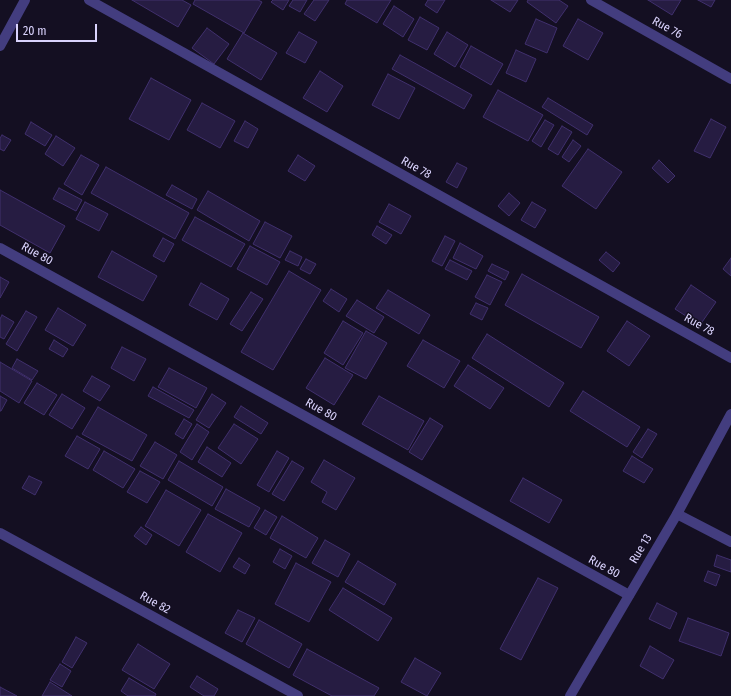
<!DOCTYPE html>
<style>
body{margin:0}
#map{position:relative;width:731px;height:696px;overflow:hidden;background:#140f22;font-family:"Fira Sans Condensed",sans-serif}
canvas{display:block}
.scale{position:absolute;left:16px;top:24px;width:81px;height:18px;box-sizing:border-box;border:2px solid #dad3fd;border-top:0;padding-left:5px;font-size:12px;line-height:14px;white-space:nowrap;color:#dad3fd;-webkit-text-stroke:3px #140f22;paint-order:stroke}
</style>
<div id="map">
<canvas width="731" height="696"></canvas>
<div class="scale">20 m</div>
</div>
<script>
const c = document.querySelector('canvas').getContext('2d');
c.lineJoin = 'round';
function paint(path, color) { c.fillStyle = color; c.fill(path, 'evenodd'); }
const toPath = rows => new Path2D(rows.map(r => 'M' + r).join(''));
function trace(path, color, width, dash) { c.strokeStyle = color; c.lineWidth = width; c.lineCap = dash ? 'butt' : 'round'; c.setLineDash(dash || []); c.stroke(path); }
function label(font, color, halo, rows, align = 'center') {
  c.font = font + ' "Fira Sans Condensed",sans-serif'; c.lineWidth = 3; c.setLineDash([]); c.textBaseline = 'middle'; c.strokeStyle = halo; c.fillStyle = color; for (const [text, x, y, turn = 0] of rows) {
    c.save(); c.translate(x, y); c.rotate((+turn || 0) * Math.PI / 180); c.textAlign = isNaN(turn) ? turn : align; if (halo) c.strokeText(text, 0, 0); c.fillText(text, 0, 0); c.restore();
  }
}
const building = toPath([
 [132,0,182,0,191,5,178,27,132,0],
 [195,0,258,0,262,2,244,33,193,4,195,0],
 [273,0,289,0,283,10,271,2,273,0],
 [293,0,307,0,300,12,289,6,293,0],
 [314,0,329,0,315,21,304,14,314,0],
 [347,0,391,0,377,23,345,4,347,0],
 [428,0,445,0,437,13,425,5,428,0],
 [491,0,518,0,510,12,491,0],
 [528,0,559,0,568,6,556,23,527,2,528,0],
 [648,0,681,0,672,15,648,0],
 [698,0,715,0,711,7,698,0],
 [394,6,414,19,403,37,383,24,394,6],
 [420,17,439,28,427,50,408,40,420,17],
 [536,19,557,28,547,53,525,44,536,19],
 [578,19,603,33,588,60,563,46,578,19],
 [207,28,229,44,214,64,192,48,207,28],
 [299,32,317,42,305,63,286,53,299,32],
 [447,32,468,45,455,67,434,54,447,32],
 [243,33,277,53,261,80,227,59,243,33],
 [471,46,503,64,491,85,460,67,471,46],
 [516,50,536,59,526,82,506,73,516,50],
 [400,55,472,95,464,109,392,69,400,55],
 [320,71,343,86,327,112,303,98,320,71],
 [388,74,415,88,399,119,372,105,388,74],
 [151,78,191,100,169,140,129,119,151,78],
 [498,90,543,115,528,141,483,117,498,90],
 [548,98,593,125,587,135,542,107,548,98],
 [202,103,235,121,220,148,187,130,202,103],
 [711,119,726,127,710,158,694,151,711,119],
 [545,120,554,125,541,147,532,141,545,120],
 [245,121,258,129,248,148,234,141,245,121],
 [31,122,52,135,45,146,25,134,31,122],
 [562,126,572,132,558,155,548,149,562,126],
 [2,135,11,140,4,151,0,149,0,138,2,135],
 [56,136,75,148,63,166,45,154,56,136],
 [573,140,581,146,569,162,562,157,573,140],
 [588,149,622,172,596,209,562,186,588,149],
 [81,155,99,165,82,195,64,184,81,155],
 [298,155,315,166,305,181,288,171,298,155],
 [659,160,675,176,668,183,652,168,659,160],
 [457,163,467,168,457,188,446,182,457,163],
 [106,167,189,213,175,239,91,193,106,167],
 [172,185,197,199,192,209,166,195,172,185],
 [59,188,82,200,76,211,53,199,59,188],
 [0,190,65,226,50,253,0,225,0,190],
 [208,191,260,221,249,241,197,210,208,191],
 [509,193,520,203,509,216,498,206,509,193],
 [85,202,108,214,99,231,76,219,85,202],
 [532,202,546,210,535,228,521,220,532,202],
 [389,204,411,216,401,234,379,222,389,204],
 [195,217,245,244,231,267,182,240,195,217],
 [265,222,292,236,280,258,253,244,265,222],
 [377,226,392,235,386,244,372,235,377,226],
 [445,236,455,241,442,266,432,261,445,236],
 [163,238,174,244,164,262,153,256,163,238],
 [460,243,483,256,476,269,453,258,460,243],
 [250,246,280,262,267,285,237,269,250,246],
 [112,251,157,276,143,301,98,277,112,251],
 [290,251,302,257,298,266,285,260,290,251],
 [606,252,620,263,613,272,599,260,606,252],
 [731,258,731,276,723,269,731,258],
 [306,259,316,264,310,274,300,269,306,259],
 [450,260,472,271,467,280,445,269,450,260],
 [492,264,509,272,505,280,488,271,492,264],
 [289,271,321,290,273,370,241,352,289,271],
 [522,274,599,317,581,348,505,305,522,274],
 [487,275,502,282,490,305,475,297,487,275],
 [0,277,9,282,0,298,0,277],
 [201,283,229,299,217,320,189,305,201,283],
 [691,285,716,302,700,325,675,309,691,285],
 [331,289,347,299,339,312,323,301,331,289],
 [388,290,430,315,419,334,376,308,388,290],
 [251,292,263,299,242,331,230,324,251,292],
 [357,300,384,317,374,333,346,316,357,300],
 [476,303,488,308,482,320,470,314,476,303],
 [58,308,86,325,73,346,45,330,58,308],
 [26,311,37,317,17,351,6,344,26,311],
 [2,315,14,322,4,339,0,337,0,319,2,315],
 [343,321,363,333,343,365,324,353,343,321],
 [627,321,650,336,629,366,607,351,627,321],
 [366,331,387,343,366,379,345,368,366,331],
 [487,334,564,383,549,407,472,358,487,334],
 [54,340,68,349,63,357,49,349,54,340],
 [423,340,460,361,444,388,407,366,423,340],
 [122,347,146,359,134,381,111,368,122,347],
 [325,358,353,375,334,405,306,388,325,358],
 [17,359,38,371,32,380,12,368,17,359],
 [0,362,32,381,19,403,0,391,0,362],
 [468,365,504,388,490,409,454,386,468,365],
 [169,368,207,388,196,408,158,387,169,368],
 [92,376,110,386,100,401,83,391,92,376],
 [37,383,57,395,44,415,24,403,37,383],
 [153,387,194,410,189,418,148,396,153,387],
 [583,391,640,427,627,447,570,411,583,391],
 [62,394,85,408,72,429,49,415,62,394],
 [212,394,226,403,209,428,196,420,212,394],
 [0,396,7,400,1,411,0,411,0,396],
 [379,396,424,421,408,450,362,424,379,396],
 [241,406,268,423,261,434,234,417,241,406],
 [98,407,147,435,132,461,82,434,98,407],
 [430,418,443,426,422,460,409,452,430,418],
 [184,419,192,424,183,439,175,434,184,419],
 [197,424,209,432,192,460,180,452,197,424],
 [234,424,258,439,241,464,218,448,234,424],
 [648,429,657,434,642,458,633,452,648,429],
 [77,436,100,449,88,469,65,456,77,436],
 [155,442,177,455,163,479,140,466,155,442],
 [207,447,231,463,222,477,198,462,207,447],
 [104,451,135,469,123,488,93,470,104,451],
 [277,451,289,458,269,492,257,485,277,451],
 [632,456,653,469,644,483,623,471,632,456],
 [324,460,355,478,336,510,322,502,327,492,311,482,324,460],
 [179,461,223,487,212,506,168,480,179,461],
 [292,461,304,468,284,501,272,494,292,461],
 [140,471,160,482,147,503,127,492,140,471],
 [29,476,42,482,35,495,22,488,29,476],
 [523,478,562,500,549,523,510,501,523,478],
 [226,489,260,508,249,527,215,509,226,489],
 [166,490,201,510,179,546,145,526,166,490],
 [265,510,277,517,266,535,254,528,265,510],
 [208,514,242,533,220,572,186,552,208,514],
 [282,516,318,538,306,558,270,538,282,516],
 [141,527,152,535,146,545,134,536,141,527],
 [325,540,350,554,338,577,312,563,325,540],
 [280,549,292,556,285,569,273,562,280,549],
 [717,555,731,560,731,572,714,566,717,555],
 [239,558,250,565,245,574,233,567,239,558],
 [358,561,396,584,384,605,345,582,358,561],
 [296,563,331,582,309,622,275,604,296,563],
 [708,571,720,575,716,586,704,581,708,571],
 [538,578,558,588,521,660,500,649,538,578],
 [343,588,392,618,378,641,329,610,343,588],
 [657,603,677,613,670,629,649,619,657,603],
 [238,610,255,618,242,642,225,633,238,610],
 [688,618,729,633,721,656,679,641,688,618],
 [259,620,302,644,289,668,246,644,259,620],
 [76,637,87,643,72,668,62,662,76,637],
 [138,644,170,664,154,689,122,670,138,644],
 [650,646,674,660,663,679,640,666,650,646],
 [307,649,379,688,374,696,332,696,293,675,307,649],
 [415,658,441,673,427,696,401,682,415,658],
 [60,664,71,671,62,687,50,680,60,664],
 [197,676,218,689,214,696,204,696,190,687,197,676],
 [129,678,156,694,155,696,128,696,121,691,129,678],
 [50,682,72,696,42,696,50,682],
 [0,687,17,696,0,696,0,687]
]);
paint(building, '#261c42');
trace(building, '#40306d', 1);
trace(toPath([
 [89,0,731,358],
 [591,0,731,79],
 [0,46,25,0],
 [0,248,629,595],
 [677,514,731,542],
 [0,533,298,696]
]), '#433d7f', 10);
trace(toPath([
 [570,696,677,514,731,414]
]), '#433d7f', 10);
label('12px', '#dad3fd', '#140f22', [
 ["Rue 76",667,28,29],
 ["Rue 78",416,168,29],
 ["Rue 80",37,254,29],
 ["Rue 78",699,325,29],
 ["Rue 80",321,410,29],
 ["Rue 13",641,549,-59],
 ["Rue 80",604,567,29],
 ["Rue 82",155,603,29]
]);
</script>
